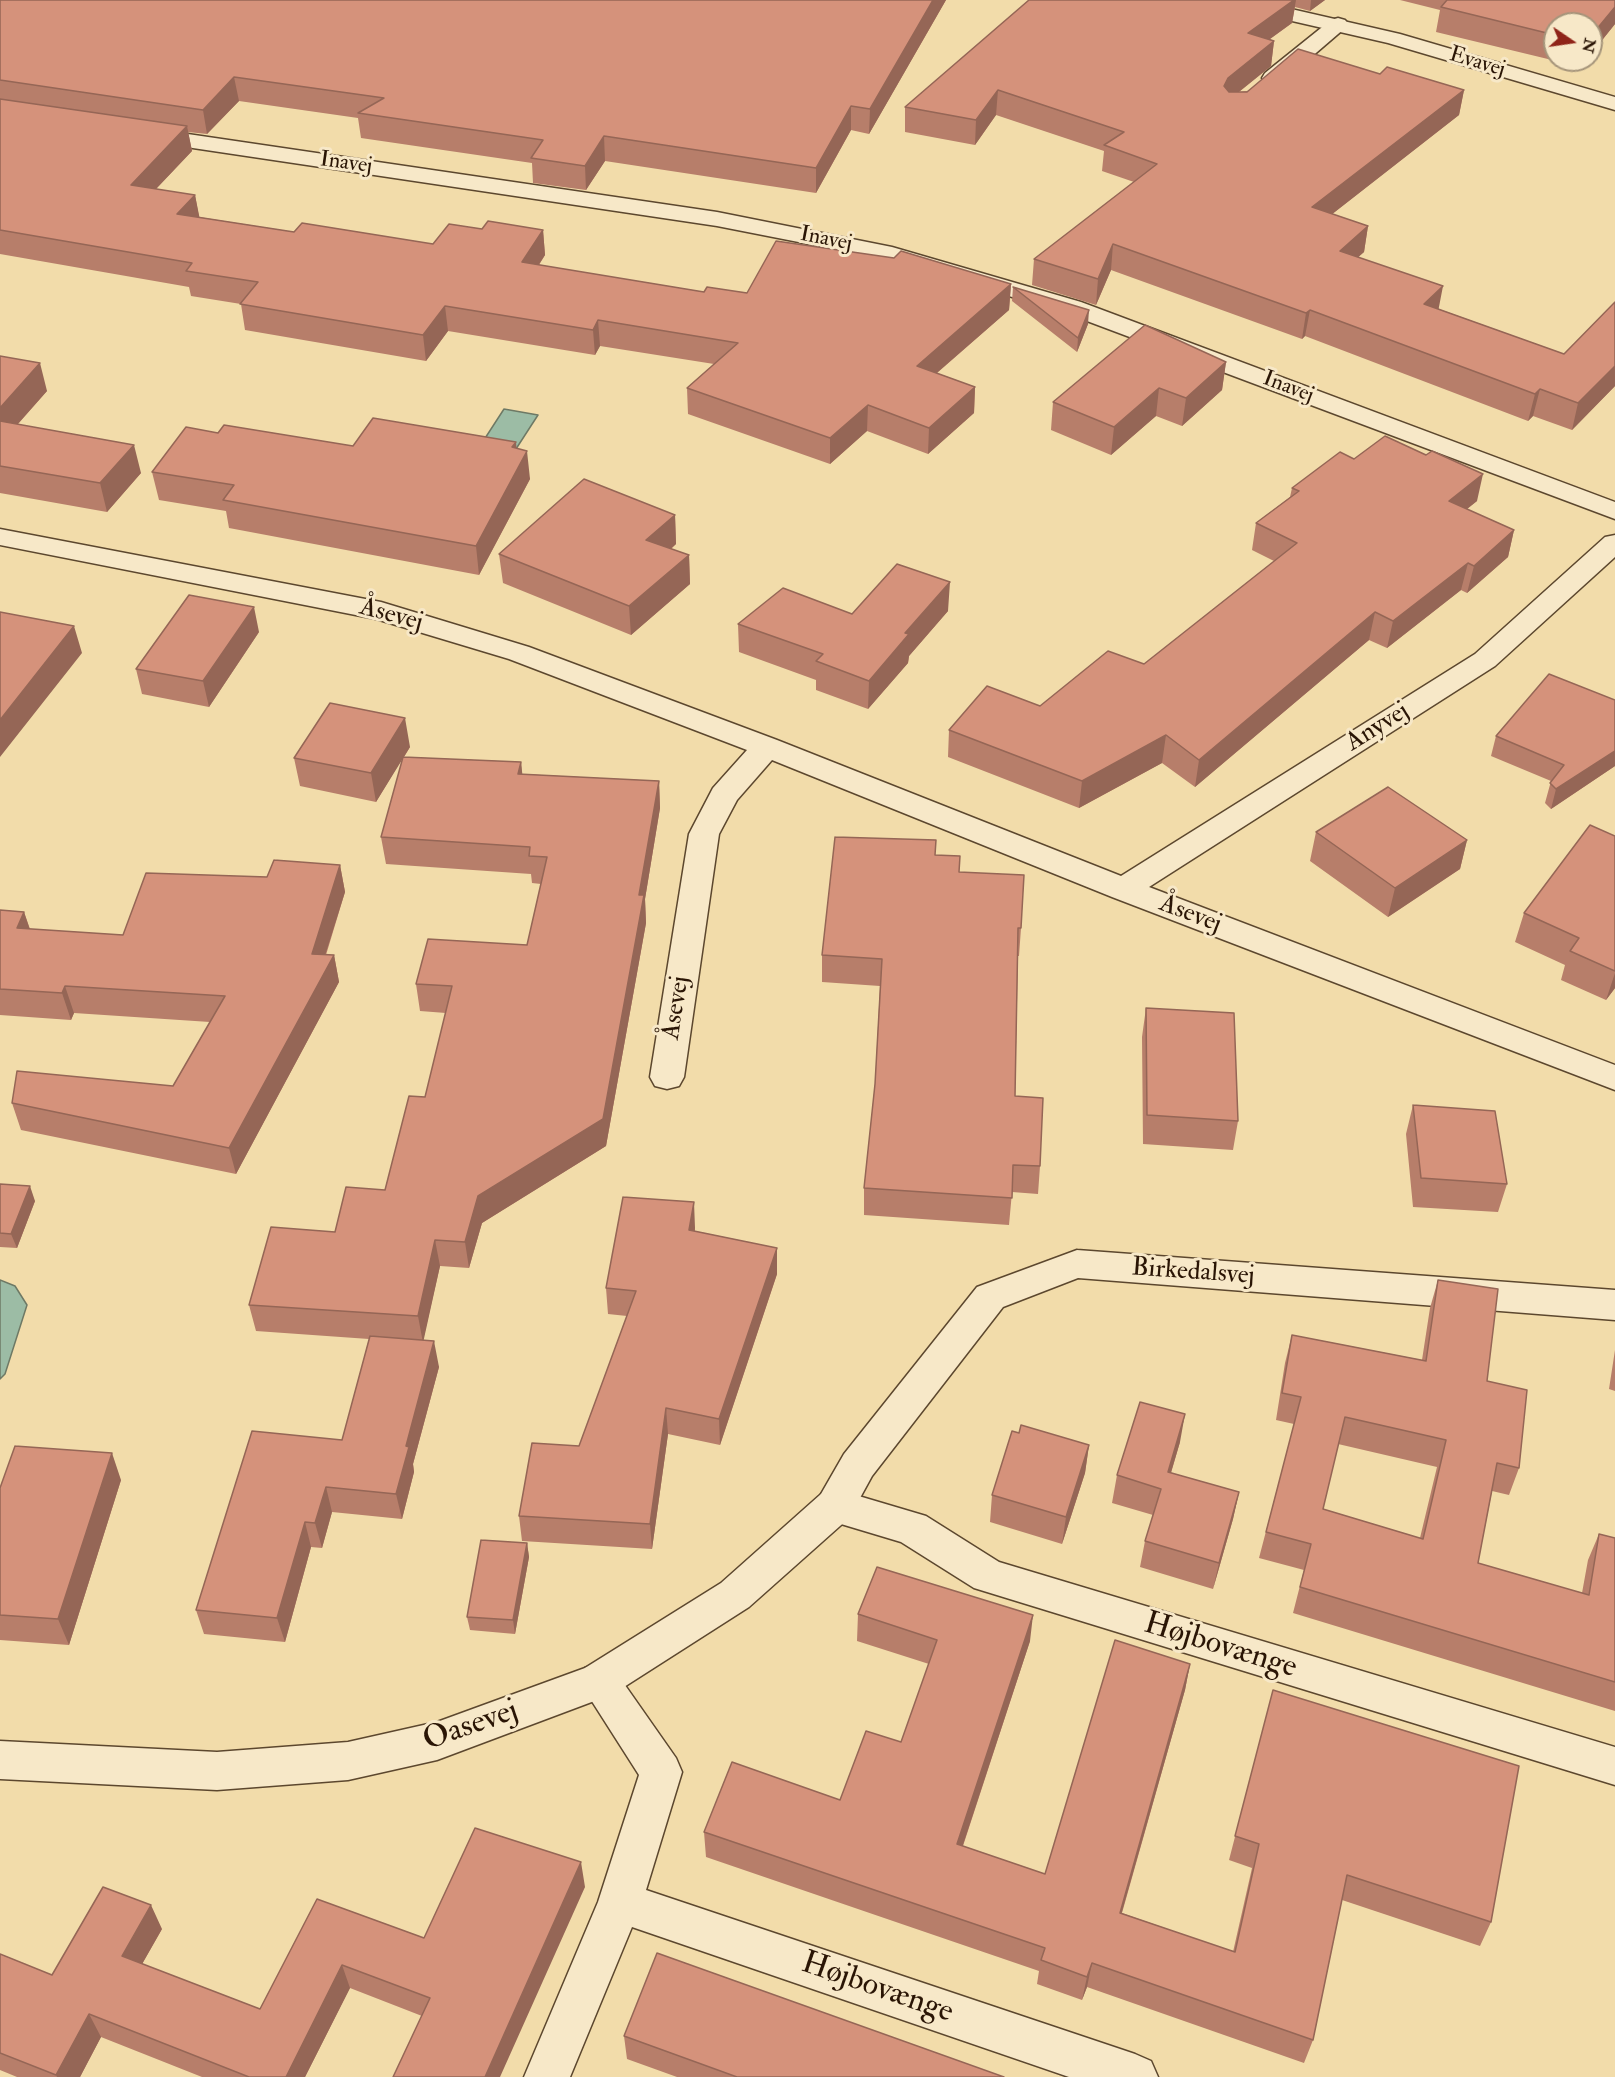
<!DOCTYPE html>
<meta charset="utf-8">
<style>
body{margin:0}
#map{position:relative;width:1615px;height:2077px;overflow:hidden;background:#f2dcaa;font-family:"IM FELL Double Pica",serif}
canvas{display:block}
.north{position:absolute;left:1543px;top:12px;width:60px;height:60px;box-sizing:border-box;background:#f7e8c8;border:2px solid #a5947a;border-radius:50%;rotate:103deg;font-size:16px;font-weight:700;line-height:24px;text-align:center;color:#2a1505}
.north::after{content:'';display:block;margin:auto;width:21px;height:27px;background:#8f2418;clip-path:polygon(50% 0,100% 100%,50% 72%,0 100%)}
</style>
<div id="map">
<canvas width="1615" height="2077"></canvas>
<div class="north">N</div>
</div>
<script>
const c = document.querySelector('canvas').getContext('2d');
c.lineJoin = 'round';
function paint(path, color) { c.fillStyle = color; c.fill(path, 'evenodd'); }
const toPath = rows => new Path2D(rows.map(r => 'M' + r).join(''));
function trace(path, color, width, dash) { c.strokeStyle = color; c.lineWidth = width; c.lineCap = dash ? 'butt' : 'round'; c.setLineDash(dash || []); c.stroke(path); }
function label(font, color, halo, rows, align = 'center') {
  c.font = font + ' "IM FELL Double Pica",serif'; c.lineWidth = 6; c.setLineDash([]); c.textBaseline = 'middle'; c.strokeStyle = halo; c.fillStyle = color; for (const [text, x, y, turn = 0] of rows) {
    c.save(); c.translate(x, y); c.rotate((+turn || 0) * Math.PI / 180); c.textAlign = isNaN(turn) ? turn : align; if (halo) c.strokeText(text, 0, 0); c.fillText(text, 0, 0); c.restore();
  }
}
const water = toPath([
 [504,409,538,415,514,452,480,446,504,409],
 [0,1280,15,1286,27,1305,5,1374,0,1379,0,1280]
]);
paint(water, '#9cbca5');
trace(water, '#6e7965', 1.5);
const service = toPath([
 [1338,18,1345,20,1348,24,1345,28,1281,83,1265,83,1262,78,1265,73,1331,20,1338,18],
 [835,1489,926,1516,999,1562,1615,1747,1615,1785,974,1588,901,1542,821,1518,816,1506,821,1494,835,1489],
 [599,1663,613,1668,676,1758,682,1772,646,1890,1135,2054,1151,2061,1158,2077,1069,2077,632,1927,570,2077,524,2077,598,1902,639,1775,579,1681,585,1668,599,1663]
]);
const minor = toPath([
 [1215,0,1252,0,1400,34,1615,97,1615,110,1388,43,1218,4,1215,0],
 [147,128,717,212,892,247,1081,302,1615,502,1615,519,1063,312,880,258,717,226,139,140,136,135,139,130,147,128],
 [0,529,381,602,529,647,777,740,1121,876,1475,654,1605,537,1615,535,1615,557,1495,666,1149,887,1615,1065,1615,1090,1112,897,772,760,737,800,719,834,684,1077,679,1086,667,1089,655,1086,650,1077,689,834,713,788,747,750,509,659,376,619,0,545,0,529],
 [1077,1250,1615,1290,1615,1320,1078,1278,1003,1307,872,1476,849,1518,749,1607,613,1694,437,1760,348,1780,217,1790,0,1779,0,1741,217,1752,348,1742,437,1722,585,1668,721,1583,821,1494,844,1454,977,1287,1077,1250]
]);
trace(service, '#5c472e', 3);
trace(minor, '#5c472e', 3);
paint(service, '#f7e8c8');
paint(minor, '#f7e8c8');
paint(toPath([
 [0,0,946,0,869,134,851,130,816,193,605,161,586,190,533,183,532,163,361,138,358,118,239,101,207,134,188,132,192,151,156,189,195,195,199,217,294,232,433,244,482,229,543,230,545,255,539,265,704,292,747,293,1011,284,1009,310,937,373,975,387,974,413,928,454,867,431,830,464,688,414,687,388,714,364,600,346,595,355,448,331,426,361,245,330,241,304,191,296,189,287,0,254],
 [1029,0,1325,0,1310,11,1295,7,1292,23,1270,39,1274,41,1271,66,1239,92,1380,74,1464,90,1459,115,1332,214,1368,226,1364,252,1358,257,1439,309,1564,354,1615,302,1615,386,1572,430,1533,416,1528,421,1305,336,1302,339,1111,270,1096,305,1032,285,1034,259,1134,182,1102,171,1104,151,996,115,975,145,905,132,905,107],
 [1400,0,1615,0,1615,24,1591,54,1591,24,1555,24,1555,60,1586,60,1581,67,1436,32,1440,10],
 [1013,287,1088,324,1077,352,1012,301],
 [0,356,47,391,18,424,141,473,107,512,0,493],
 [1226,362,1222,390,1182,426,1156,416,1111,455,1051,430,1053,402],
 [218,433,353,446,516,442,516,448,530,479,479,575,229,528,226,511,159,500,152,472],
 [1354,459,1477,501,1467,509,1514,530,1508,557,1467,593,1461,590,1387,648,1369,640,1195,787,1162,763,1079,808,948,757,949,730,1040,706,1144,664,1274,561,1252,550,1256,523,1290,497,1292,488],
 [675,515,676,544,671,549,689,555,690,584,631,635,503,583,499,554],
 [948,611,909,656,908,663,868,709,816,690,816,680,739,652,738,624,852,614],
 [259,632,209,707,142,694,136,669],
 [1615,700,1615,766,1551,809,1545,803,1551,781,1491,756,1496,736],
 [410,747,404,757,521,762,522,774,659,781,660,808,645,899,646,923,606,1146,482,1223,469,1268,440,1266,423,1340,439,1367,413,1464,414,1472,402,1519,332,1512,322,1548,311,1547,285,1642,204,1634,196,1610,342,1440,369,1339,256,1331,249,1305,385,1190,425,1097,446,1013,420,1011,416,984,527,945,541,884,532,883,531,874,386,864,381,837,403,757,376,802,300,786,294,758],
 [1316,832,1467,840,1460,869,1388,917,1310,861],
 [1615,836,1615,988,1606,1000,1561,980,1565,965,1515,942,1524,913],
 [936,855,959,872,1021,928,1019,956,1018,956,1015,1096,1040,1166,1038,1194,1012,1192,1009,1225,864,1215,864,1188,875,1084,880,986,822,982,822,955],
 [340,865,345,892,326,955,334,955,339,982,236,1174,21,1130,12,1103,173,1086,210,1022,74,1013,71,1020,0,1015,0,910,24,912,30,929,123,935,267,877],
 [1146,1008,1238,1121,1233,1150,1143,1144,1142,1037],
 [1413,1105,1507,1184,1498,1212,1413,1207,1406,1134],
 [0,1184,35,1201,17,1248,0,1247],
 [695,1228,695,1231,777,1248,777,1274,720,1445,668,1434,652,1549,522,1541,519,1516,579,1446,627,1316,608,1314,606,1288],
 [1438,1280,1487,1381,1519,1468,1509,1495,1492,1491,1478,1563,1582,1593,1588,1560,1599,1534,1615,1538,1615,1711,1293,1613,1304,1570,1259,1558,1294,1424,1276,1420,1285,1363,1292,1335,1422,1360,1430,1308],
 [1338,1444,1437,1467,1420,1538,1323,1509],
 [1615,1350,1615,1391,1609,1389],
 [1019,1433,1089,1445,1085,1473,1062,1544,990,1522,992,1495],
 [1180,1442,1171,1473,1239,1492,1233,1519,1213,1589,1140,1567,1145,1541,1153,1515,1112,1503,1117,1475],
 [121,1480,69,1645,0,1640,0,1488],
 [527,1543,529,1557,515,1634,470,1630,467,1617],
 [858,1614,1030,1641,963,1846,1045,1874,1190,1664,1185,1690,1122,1913,1233,1952,1252,1868,1229,1860,1273,1690,1491,1922,1480,1946,1342,1900,1313,2040,1304,2063,1087,1987,1082,2000,1037,1984,1039,1971,706,1857,704,1832,840,1800,901,1742,929,1664,857,1641],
 [585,1887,422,2016,350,1988,305,2077,202,2077,101,2037,80,2077,17,2077,0,2070,0,1954,52,1975,162,1929,142,1964,260,2009,317,1899,424,1938],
 [624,2036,1004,2077,677,2077,627,2059]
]), '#b77e6a');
paint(toPath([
 [933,0,946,0,869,134,870,109],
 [1294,0,1296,0,1292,23,1245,57,1248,33],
 [1311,0,1325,0,1310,11],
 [1615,7,1615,24,1591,54,1591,36],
 [1274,41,1271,66,1225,103,1224,86,1228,78],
 [1582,60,1586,60,1581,67],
 [234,77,239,101,207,134,203,110],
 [998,90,996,115,975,145,976,120],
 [1464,90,1459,115,1308,233,1312,207],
 [851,106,851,130,816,193,816,168],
 [187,126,192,151,136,210,131,185],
 [604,136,605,161,586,190,585,166],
 [195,195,200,220,177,214],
 [1368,226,1364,252,1336,277,1340,251],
 [543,230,545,255,524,287,522,262],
 [1113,244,1111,270,1096,305,1098,279],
 [1011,284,1009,310,916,391,917,366],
 [1443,286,1438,312,1424,304],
 [445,306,448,331,426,361,423,335],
 [1089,310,1088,324,1077,352,1078,338],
 [1310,310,1305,336,1302,339,1306,313],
 [598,320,600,346,595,355,593,330],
 [1226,362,1222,390,1182,426,1186,398],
 [40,363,47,391,0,444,0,408],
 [1615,366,1615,386,1572,430,1578,403],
 [975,387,974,413,928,454,929,428],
 [1159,388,1156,416,1111,455,1114,427],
 [1540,389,1533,416,1528,421,1535,394],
 [868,405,867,431,830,464,830,438],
 [516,442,518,467,527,451,530,479,479,575,476,546,512,447],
 [134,445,141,473,107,512,100,483],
 [1483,474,1477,501,1443,528,1449,501],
 [675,515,676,544,648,568,646,540],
 [1514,530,1508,557,1467,593,1474,566],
 [689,555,690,584,631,635,629,606],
 [1468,563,1461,590,1387,648,1393,621],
 [950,582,948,611,909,656,908,663,868,709,869,681,905,633],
 [254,607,259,632,209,707,203,681],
 [1375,612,1369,640,1195,787,1199,760],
 [74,626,82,653,0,757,0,720],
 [405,718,410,747,376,802,371,773],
 [1166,735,1162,763,1079,808,1082,781],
 [1615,751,1615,766,1551,809,1556,789],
 [521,762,524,789,518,774],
 [659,781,660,808,645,899,646,923,606,1146,482,1223,469,1268,465,1242,478,1196,639,895],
 [1467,840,1460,869,1388,917,1395,888],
 [340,865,345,892,317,981,312,954],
 [24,912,33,939,17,928],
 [334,955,339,982,236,1174,229,1148],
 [1615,973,1615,988,1606,1000],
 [65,986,74,1013,71,1020,62,993],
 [30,1186,35,1201,17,1248,11,1234],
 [694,1202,695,1228,691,1257,689,1230],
 [435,1240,440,1266,423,1343,418,1316],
 [777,1248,777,1274,720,1445,719,1419],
 [434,1341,439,1367,413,1464,414,1472,402,1519,396,1494,406,1446],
 [666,1408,668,1434,652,1549,650,1524],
 [1185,1414,1180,1442,1163,1499,1168,1472],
 [1089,1445,1085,1473,1062,1544,1066,1517],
 [112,1453,121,1480,69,1645,58,1619],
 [326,1487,332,1512,322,1548,315,1523],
 [1239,1492,1233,1519,1213,1589,1219,1563],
 [305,1522,311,1547,285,1642,277,1618],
 [527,1543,529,1557,515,1634,513,1620],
 [1033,1615,1030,1641,955,1869,957,1844],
 [1190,1664,1185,1690,1115,1936,1120,1913],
 [581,1862,585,1887,500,2077,485,2077],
 [151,1905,162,1929,133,1980,122,1956],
 [1092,1963,1087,1987,1082,2000,1087,1977],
 [342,1965,350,1988,305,2077,286,2077],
 [89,2014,101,2037,80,2077,57,2077,56,2075]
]), '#956656');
const building = toPath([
 [0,0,933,0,870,109,851,106,816,168,604,136,585,166,531,158,543,140,358,113,384,98,234,77,203,110,0,80,0,0],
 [1029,0,1294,0,1248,33,1274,41,1228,78,1224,86,1229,92,1247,92,1298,49,1380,74,1387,67,1464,90,1312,207,1368,226,1340,251,1443,286,1424,304,1564,354,1615,302,1615,366,1578,403,1540,389,1535,394,1310,310,1306,313,1113,244,1098,279,1034,259,1157,164,1104,145,1124,132,998,90,976,120,905,107,1029,0],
 [1447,0,1615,0,1615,7,1591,36,1591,24,1555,24,1555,35,1441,7,1447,0],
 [0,99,187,126,131,185,195,195,177,214,294,232,302,223,433,244,449,224,482,229,488,221,543,230,522,262,704,292,707,287,747,293,776,241,894,258,901,251,1011,284,917,366,975,387,929,428,868,405,830,438,687,388,738,343,598,320,593,330,445,306,423,335,240,304,258,282,186,271,192,263,0,230,0,99],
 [1013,287,1089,310,1078,338,1013,287],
 [1145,325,1226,362,1186,398,1159,388,1114,427,1053,402,1145,325],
 [0,356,40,363,0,408,0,356],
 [373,418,516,442,512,447,527,451,476,546,223,500,234,485,152,472,186,427,218,433,224,425,353,446,373,418],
 [0,421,134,445,100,483,0,466,0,421],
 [1385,436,1426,455,1432,451,1483,474,1449,501,1514,530,1474,566,1468,563,1393,621,1375,612,1199,760,1166,735,1082,781,949,730,987,686,1040,706,1108,651,1144,664,1297,543,1256,523,1299,491,1292,488,1340,452,1354,459,1385,436],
 [584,479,675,515,646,540,689,555,629,606,499,554,584,479],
 [897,564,950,582,905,633,909,634,869,681,816,661,823,654,738,624,783,588,852,614,897,564],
 [189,595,254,607,203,681,136,669,189,595],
 [0,612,74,626,0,720,0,612],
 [1549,674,1615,700,1615,751,1556,789,1550,783,1564,765,1496,736,1549,674],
 [330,703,405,718,371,773,294,758,330,703],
 [403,757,521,762,518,774,659,781,639,895,644,895,603,1119,478,1196,465,1242,435,1240,418,1316,249,1305,271,1227,335,1232,346,1187,385,1190,409,1096,425,1097,452,986,416,984,428,939,527,945,547,857,529,856,530,847,381,837,403,757],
 [1388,787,1467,840,1395,888,1316,832,1388,787],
 [1590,825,1615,836,1615,971,1570,951,1579,938,1524,913,1590,825],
 [835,837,936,840,935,855,960,856,959,872,1024,875,1021,928,1018,928,1015,1096,1043,1098,1040,1166,1013,1165,1012,1198,864,1188,875,1084,882,959,822,955,835,837],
 [274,860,340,865,312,954,334,955,229,1148,12,1103,17,1071,173,1086,225,996,65,986,62,993,0,989,0,910,24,912,17,928,123,935,146,873,267,877,274,860],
 [1146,1008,1234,1013,1238,1121,1147,1115,1146,1008],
 [1413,1105,1495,1111,1507,1184,1421,1178,1413,1105],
 [0,1184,30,1186,11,1234,0,1233,0,1184],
 [623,1197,694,1202,689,1230,777,1248,719,1419,666,1408,650,1524,519,1516,532,1443,579,1446,636,1291,606,1288,623,1197],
 [1438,1280,1498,1289,1487,1381,1527,1390,1519,1468,1497,1463,1478,1563,1589,1595,1599,1534,1615,1538,1615,1682,1300,1587,1311,1544,1266,1532,1301,1397,1282,1393,1292,1335,1426,1361,1438,1280],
 [1345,1417,1446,1440,1423,1539,1323,1509,1345,1417],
 [370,1336,434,1341,406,1446,409,1447,396,1494,326,1487,315,1523,305,1522,277,1618,196,1610,252,1431,342,1440,370,1336],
 [1140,1402,1185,1414,1168,1472,1239,1492,1219,1563,1145,1541,1161,1489,1117,1475,1140,1402],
 [1021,1425,1089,1445,1066,1517,992,1495,1012,1431,1019,1433,1021,1425],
 [15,1446,112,1453,58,1619,0,1615,0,1488,15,1446],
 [481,1540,527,1543,513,1620,467,1617,481,1540],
 [877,1567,1033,1615,957,1844,1045,1874,1115,1640,1190,1664,1120,1913,1235,1952,1259,1844,1235,1836,1273,1690,1519,1766,1491,1922,1347,1875,1313,2040,1092,1963,1087,1977,1041,1960,1045,1948,704,1832,732,1762,840,1800,866,1731,901,1742,937,1640,858,1614,877,1567],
 [475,1828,581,1862,485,2077,393,2077,430,1998,342,1965,286,2077,249,2077,89,2014,56,2075,0,2053,0,1954,52,1975,103,1887,151,1905,122,1956,260,2009,317,1899,424,1938,475,1828],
 [657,1953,1004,2077,737,2077,624,2036,657,1953]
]);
paint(building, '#d5927b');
trace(building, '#956656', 1.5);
label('22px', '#2a1505', '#f7e8c8', [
 ["Evavej",1477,63,17],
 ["Inavej",346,164,8],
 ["Inavej",826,240,11],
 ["Inavej",1288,388,21]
]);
label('26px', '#2a1505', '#f7e8c8', [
 ["Åsevej",391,616,15],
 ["Anyvej",1378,728,-32],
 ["Åsevej",1190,915,21],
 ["Åsevej",677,1008,-81],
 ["Birkedalsvej",1193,1273,4]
]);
label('32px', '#2a1505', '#f7e8c8', [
 ["Højbovænge",1220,1647,17],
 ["Oasevej",471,1727,-19],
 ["Højbovænge",877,1989,19]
]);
</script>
